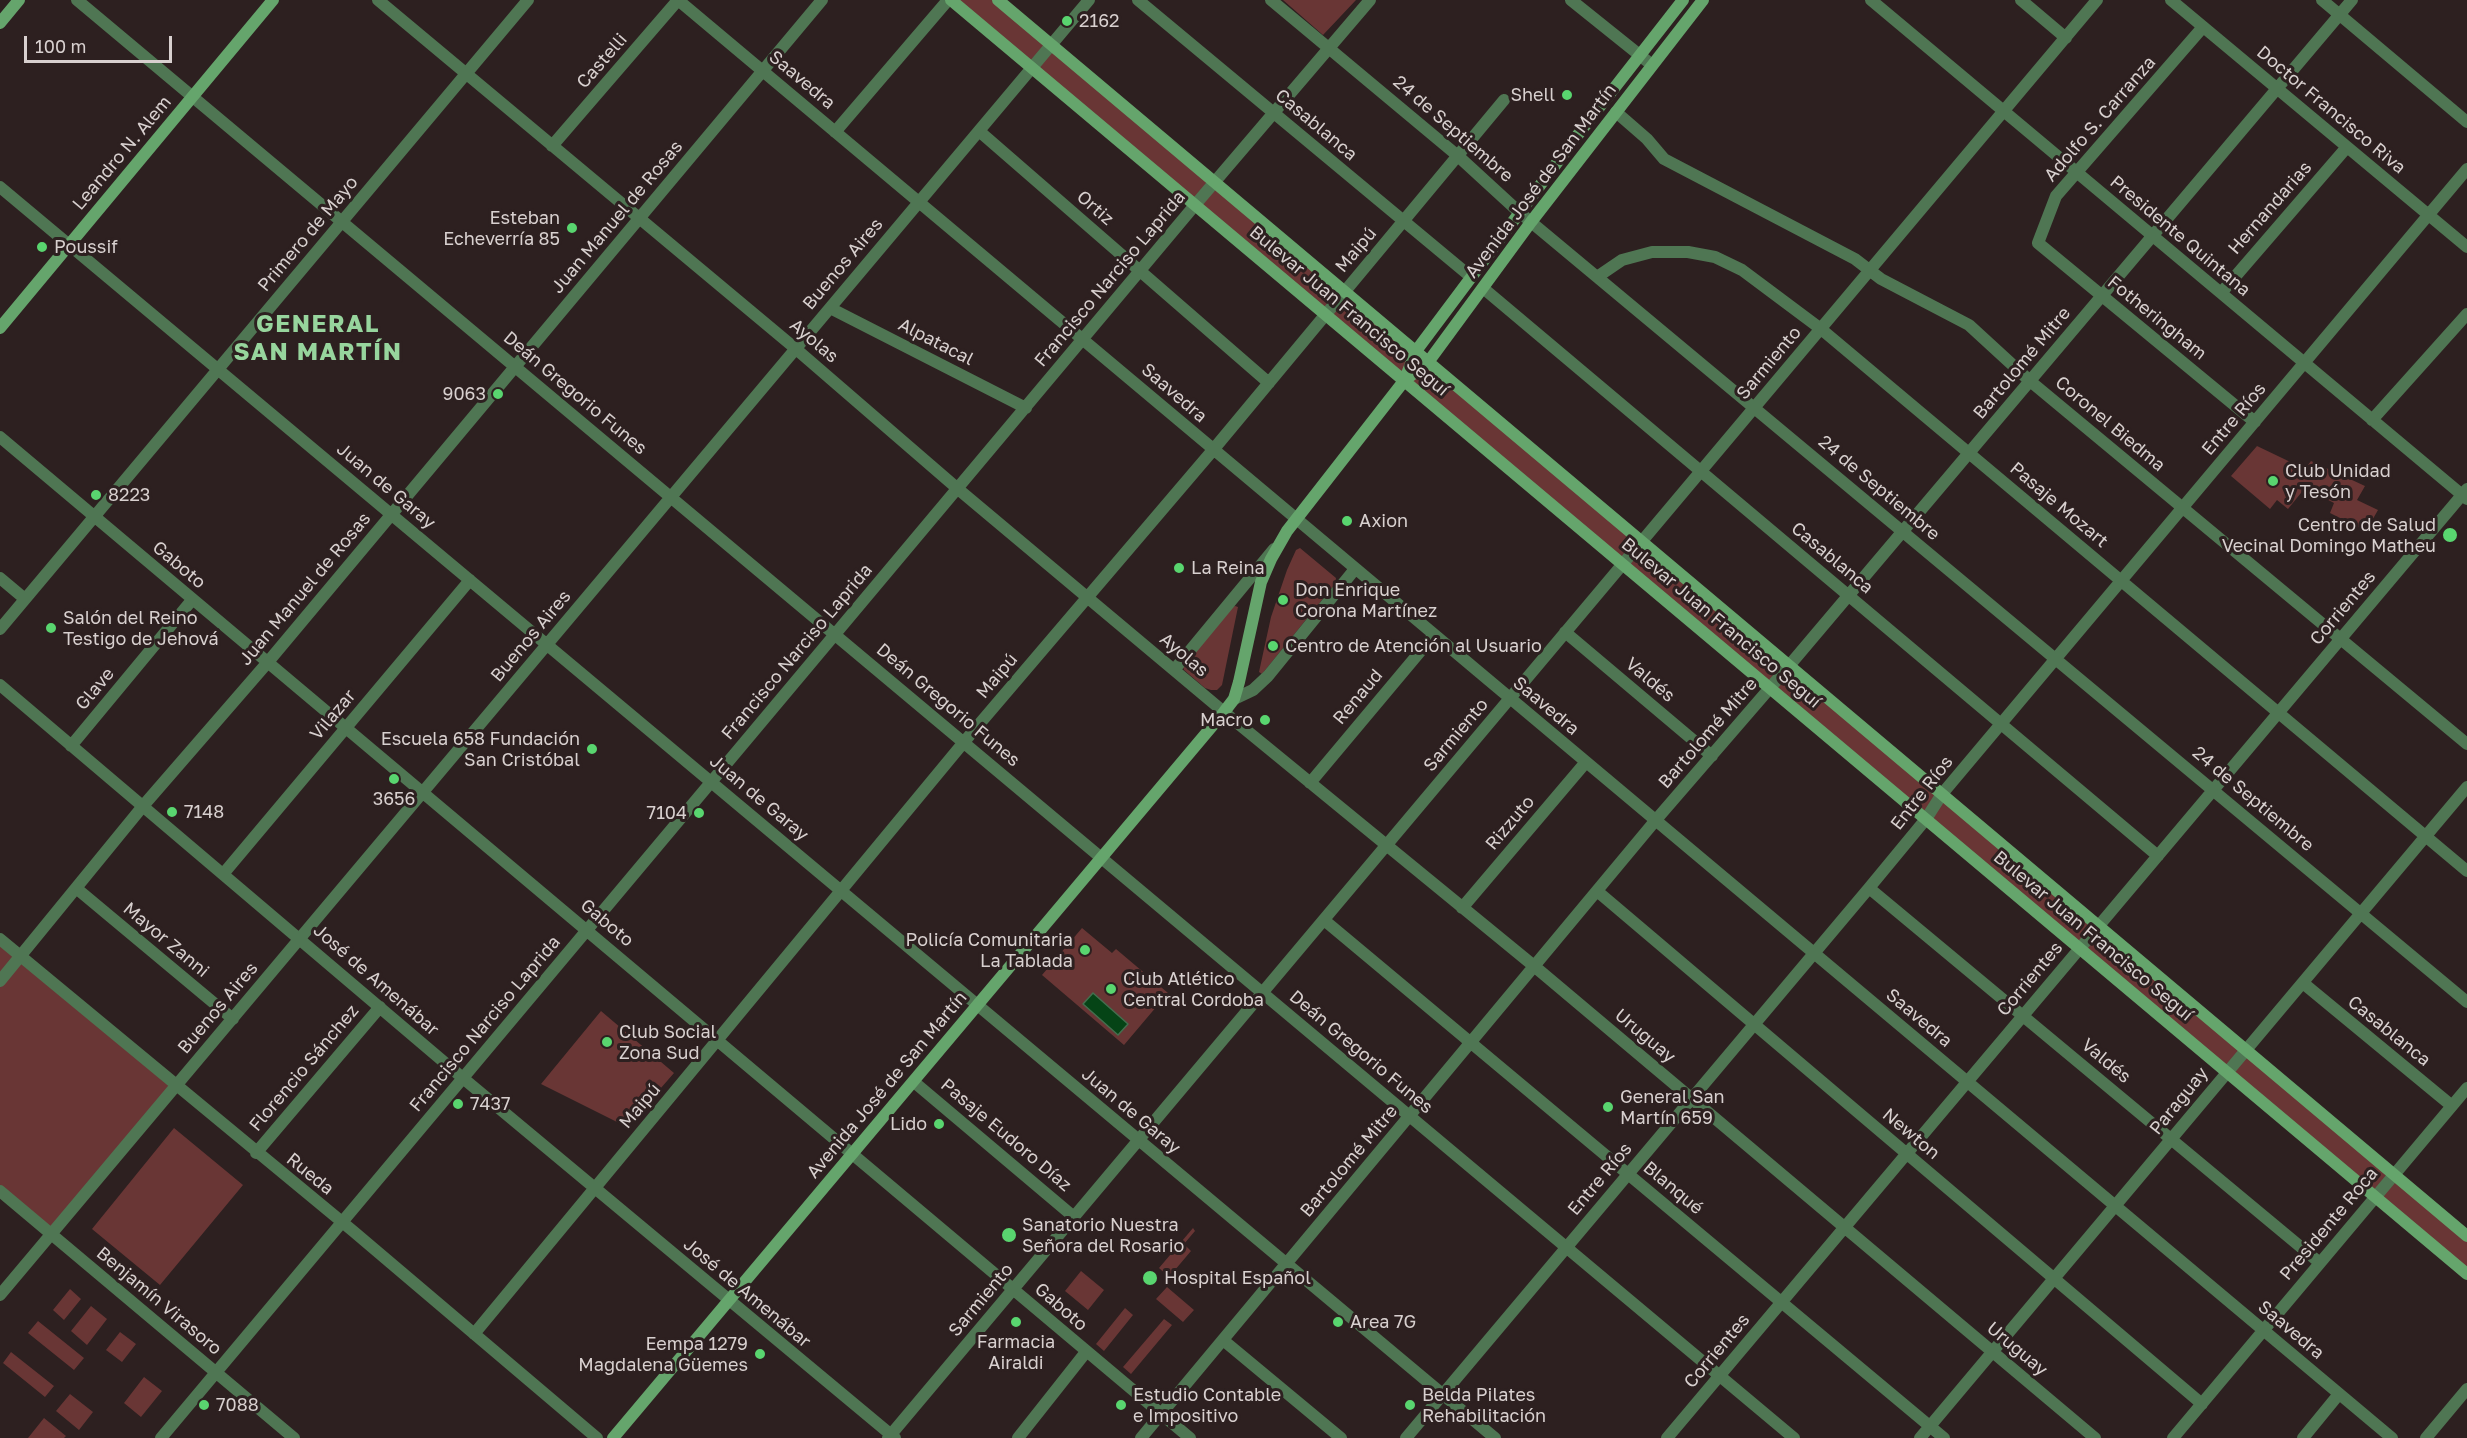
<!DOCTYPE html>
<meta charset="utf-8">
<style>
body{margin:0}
#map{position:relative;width:2467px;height:1438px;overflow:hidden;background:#2d2020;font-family:"Golos Text",sans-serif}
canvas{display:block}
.scale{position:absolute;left:24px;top:36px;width:148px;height:27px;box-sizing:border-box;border:3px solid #d8d0cf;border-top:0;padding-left:8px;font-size:18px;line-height:21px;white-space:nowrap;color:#d8d0cf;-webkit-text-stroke:4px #2d2020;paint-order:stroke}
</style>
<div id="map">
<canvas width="2467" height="1438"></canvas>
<div class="scale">100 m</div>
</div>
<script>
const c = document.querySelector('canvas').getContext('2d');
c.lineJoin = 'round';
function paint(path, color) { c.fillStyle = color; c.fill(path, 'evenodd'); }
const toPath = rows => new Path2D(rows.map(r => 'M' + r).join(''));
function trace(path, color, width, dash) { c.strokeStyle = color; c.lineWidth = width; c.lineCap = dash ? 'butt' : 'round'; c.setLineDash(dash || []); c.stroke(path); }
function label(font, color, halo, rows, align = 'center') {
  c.font = font + ' "Golos Text",sans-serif'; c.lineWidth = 6; c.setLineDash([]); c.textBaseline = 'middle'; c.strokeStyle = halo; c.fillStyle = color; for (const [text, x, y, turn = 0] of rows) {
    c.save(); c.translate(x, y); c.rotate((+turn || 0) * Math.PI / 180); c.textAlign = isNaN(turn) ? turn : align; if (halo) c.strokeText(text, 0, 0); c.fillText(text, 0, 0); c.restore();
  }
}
paint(toPath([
 [951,0,998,0,2467,1236,2467,1274],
 [1283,0,1356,0,1323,35],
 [2257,446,2305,469,2311,461,2365,486,2357,500,2378,510,2366,531,2330,513,2334,503,2305,488,2288,509,2277,500,2270,509,2231,476],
 [1300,548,1336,578,1335,584,1262,674,1259,672,1271,617,1287,570,1296,550],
 [1235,606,1238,607,1222,685,1217,690,1211,690,1205,688,1184,670,1183,667,1231,607],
 [1082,928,1112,953,1116,949,1168,993,1124,1045,1042,975],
 [0,939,176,1085,52,1235,0,1191],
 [601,1011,674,1073,627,1127,541,1084],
 [174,1128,243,1185,160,1285,92,1229],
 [1193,1228,1195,1231,1184,1244,1191,1251,1169,1277,1159,1268],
 [1081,1271,1104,1290,1088,1310,1065,1291],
 [1167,1287,1194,1310,1183,1322,1156,1299],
 [70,1289,81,1299,64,1320,53,1310],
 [91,1306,107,1319,87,1345,71,1331],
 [1125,1308,1133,1315,1104,1351,1096,1344],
 [1164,1319,1172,1325,1131,1374,1123,1367],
 [38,1321,84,1358,74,1370,28,1333],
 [120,1332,136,1344,122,1362,106,1350],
 [11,1352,54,1386,45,1397,3,1363],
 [144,1377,162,1391,141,1417,124,1403],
 [70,1394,93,1412,79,1430,56,1411],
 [44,1418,66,1436,64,1438,28,1438]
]), '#693635');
const water = toPath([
 [1093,993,1128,1024,1118,1035,1083,1004,1093,993]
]);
paint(water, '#054416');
trace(water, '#446e4e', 1.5);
trace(toPath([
 [77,0,1794,1438],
 [378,0,796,349,958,489,1224,712,1534,966,2095,1438],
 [678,0,2392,1438],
 [1138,0,1471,277],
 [1271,0,1458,156,1519,212,2467,1002],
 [1571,0,1652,65],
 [1871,0,2467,499],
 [2021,0,2066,38],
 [2171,0,2467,247],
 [2322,0,2467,122],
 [2203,27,2056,196,2038,243,2255,422],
 [1616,112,1647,139,1664,159,1855,259,1881,279,1969,325,2030,381,2467,744],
 [979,131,1269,383],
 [835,132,948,0],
 [552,146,678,0],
 [0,187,1495,1438],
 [1597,277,1622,260,1652,252,1688,252,1715,257,1742,270,1821,329,2467,871],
 [1483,288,2158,856],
 [2221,293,2347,147],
 [830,308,1026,408],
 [2372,420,2467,314],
 [0,437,1190,1438],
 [0,578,25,599],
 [0,629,528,0],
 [1565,632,1712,756],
 [1174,670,1274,549],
 [0,685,464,1079,895,1438],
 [1234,699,1253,690,1268,676,1355,569],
 [71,746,192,600],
 [1310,783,1434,635],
 [224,873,470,580],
 [76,888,233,1019],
 [1869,888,2320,1263],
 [1597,891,2202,1404],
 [1462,908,1586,762],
 [1324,920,1944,1438],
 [0,939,353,1231,597,1438],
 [0,981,143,806,268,662,822,0],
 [2303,983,2452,1106],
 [914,1082,1074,1217],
 [256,1153,380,1007],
 [0,1191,294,1438],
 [0,1295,1089,0],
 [474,1334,964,742,1213,450,1504,100],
 [1223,1340,1341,1438],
 [161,1438,1195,205,1370,0],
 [888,1438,2097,0],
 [1018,1438,1086,1352],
 [1141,1438,1655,821,1788,667,2352,0],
 [1406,1438,1869,888,1926,819,1942,794,2467,169],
 [1667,1438,2467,489],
 [1920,1438,2467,787],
 [2173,1438,2467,1088],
 [2303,1438,2339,1394],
 [2426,1438,2467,1389]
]), '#4f7653', 12);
trace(toPath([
 [951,0,2467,1274],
 [998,0,2467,1236],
 [0,23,19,0],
 [0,328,273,0],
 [1405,379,1416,351,1580,132,1683,0],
 [613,1438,1224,712,1234,699,1239,682,1261,582,1271,559,1287,531,1404,381,1429,361,1531,222,1703,0]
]), '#65a56c', 12);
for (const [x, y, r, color] of [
 [1067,21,6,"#59d56f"],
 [1567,95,6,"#59d56f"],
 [572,228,6,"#59d56f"],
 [42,247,6,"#59d56f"],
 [498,394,6,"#59d56f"],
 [2273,481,6,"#59d56f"],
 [96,495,6,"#59d56f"],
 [1347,521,6,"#59d56f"],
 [2450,535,8,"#59d56f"],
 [1179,568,6,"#59d56f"],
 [1283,600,6,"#59d56f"],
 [51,628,6,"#59d56f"],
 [1273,646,6,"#59d56f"],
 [1265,720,6,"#59d56f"],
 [592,749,6,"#59d56f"],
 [394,779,6,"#59d56f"],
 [172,812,6,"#59d56f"],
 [699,813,6,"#59d56f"],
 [1085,950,6,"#59d56f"],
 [1111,989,6,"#59d56f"],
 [607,1042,6,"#59d56f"],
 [458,1104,6,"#59d56f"],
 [1608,1107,6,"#59d56f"],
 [939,1124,6,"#59d56f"],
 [1009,1235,8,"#59d56f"],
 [1150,1278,8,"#59d56f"],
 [1016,1322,6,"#59d56f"],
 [1338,1322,6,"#59d56f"],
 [760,1354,6,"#59d56f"],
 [204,1405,6,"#59d56f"],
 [1121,1405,6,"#59d56f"],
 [1410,1405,6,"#59d56f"]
]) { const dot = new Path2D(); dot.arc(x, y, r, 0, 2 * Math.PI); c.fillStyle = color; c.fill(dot); trace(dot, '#2d2020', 2); }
label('18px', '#d8d0cf', '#2d2020', [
 ["2162",1079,21],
 ["Shell",1555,95,"right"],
 ["Esteban",560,218,"right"],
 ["Echeverría 85",560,239,"right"],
 ["Poussif",54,247],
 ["9063",486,394,"right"],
 ["Club Unidad",2285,471],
 ["y Tesón",2285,492],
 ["8223",108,495],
 ["Axion",1359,521],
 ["Centro de Salud",2436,525,"right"],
 ["Vecinal Domingo Matheu",2436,546,"right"],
 ["La Reina",1191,568],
 ["Don Enrique",1295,590],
 ["Corona Martínez",1295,611],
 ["Salón del Reino",63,618],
 ["Testigo de Jehová",63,639],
 ["Centro de Atención al Usuario",1285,646],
 ["Macro",1253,720,"right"],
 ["Escuela 658 Fundación",580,739,"right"],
 ["San Cristóbal",580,760,"right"],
 ["3656",394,799,"center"],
 ["7148",184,812],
 ["7104",687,813,"right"],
 ["Policía Comunitaria",1073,940,"right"],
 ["La Tablada",1073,961,"right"],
 ["Club Atlético",1123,979],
 ["Central Cordoba",1123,1000],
 ["Club Social",619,1032],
 ["Zona Sud",619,1053],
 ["General San",1620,1097],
 ["Martín 659",1620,1118],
 ["7437",470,1104],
 ["Lido",927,1124,"right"],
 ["Sanatorio Nuestra",1022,1225],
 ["Señora del Rosario",1022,1246],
 ["Hospital Español",1164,1278],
 ["Area 7G",1350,1322],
 ["Farmacia",1016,1342,"center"],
 ["Airaldi",1016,1363,"center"],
 ["Eempa 1279",748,1344,"right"],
 ["Magdalena Güemes",748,1365,"right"],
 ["Estudio Contable",1133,1395],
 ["e Impositivo",1133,1416],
 ["Belda Pilates",1422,1395],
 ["Rehabilitación",1422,1416],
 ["7088",216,1405]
], 'left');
label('18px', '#d8d0cf', '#2d2020', [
 ["Castelli",602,61,-49],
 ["Saavedra",802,80,40],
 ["Doctor Francisco Riva",2331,110,40],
 ["Adolfo S. Carranza",2100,119,-49],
 ["Casablanca",1316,125,40],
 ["24 de Septiembre",1453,129,41],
 ["Leandro N. Alem",122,153,-50],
 ["Avenida José de San Martín",1541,181,-53],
 ["Ortiz",1095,208,41],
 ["Hernandarias",2270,208,-49],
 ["Juan Manuel de Rosas",617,217,-50],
 ["Primero de Mayo",308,234,-50],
 ["Presidente Quintana",2180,236,40],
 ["Maipú",1356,250,-50],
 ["Buenos Aires",843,264,-50],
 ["Francisco Narciso Laprida",1110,279,-50],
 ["Bulevar Juan Francisco Seguí",1349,311,40],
 ["Fotheringham",2157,318,39],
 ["Ayolas",814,341,40],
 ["Alpatacal",936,342,27],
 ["Sarmiento",1769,363,-50],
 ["Bartolomé Mitre",2022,363,-50],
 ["Deán Gregorio Funes",575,393,40],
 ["Saavedra",1174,393,41],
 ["Entre Ríos",2234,419,-50],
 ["Coronel Biedma",2110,424,40],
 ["Juan de Garay",386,486,40],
 ["24 de Septiembre",1879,488,40],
 ["Pasaje Mozart",2059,505,40],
 ["Casablanca",1832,558,40],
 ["Gaboto",179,565,40],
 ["Juan Manuel de Rosas",305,589,-50],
 ["Corrientes",2343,608,-50],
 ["Bulevar Juan Francisco Seguí",1721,623,40],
 ["Buenos Aires",531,636,-50],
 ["Francisco Narciso Laprida",797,652,-50],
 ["Ayolas",1184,655,40],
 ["Maipú",997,676,-50],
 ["Valdés",1650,680,40],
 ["Glave",95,689,-50],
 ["Renaud",1358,697,-50],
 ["Deán Gregorio Funes",948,705,40],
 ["Saavedra",1546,706,40],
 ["Vilazar",333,715,-50],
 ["Bartolomé Mitre",1708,733,-49],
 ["Sarmiento",1456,735,-50],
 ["Entre Ríos",1922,793,-52],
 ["Juan de Garay",759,798,40],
 ["24 de Septiembre",2253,799,40],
 ["Rizzuto",1510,823,-50],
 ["Gaboto",607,923,40],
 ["Bulevar Juan Francisco Seguí",2093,936,40],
 ["Mayor Zanni",166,940,40],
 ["Corrientes",2030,979,-50],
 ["José de Amenábar",376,980,41],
 ["Buenos Aires",218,1008,-50],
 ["Saavedra",1919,1018,40],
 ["Francisco Narciso Laprida",485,1024,-50],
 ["Casablanca",2389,1031,39],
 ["Uruguay",1645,1036,40],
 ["Deán Gregorio Funes",1361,1052,40],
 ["Valdés",2106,1061,40],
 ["Florencio Sánchez",304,1068,-50],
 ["Avenida José de San Martín",887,1085,-50],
 ["Paraguay",2179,1101,-51],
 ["Maipú",640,1106,-50],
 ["Juan de Garay",1131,1111,40],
 ["Newton",1911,1134,40],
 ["Pasaje Eudoro Díaz",1006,1135,40],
 ["Bartolomé Mitre",1349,1161,-50],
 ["Rueda",310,1174,39],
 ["Entre Ríos",1600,1179,-50],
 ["Blanqué",1673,1188,40],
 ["Presidente Roca",2329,1224,-50],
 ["José de Amenábar",747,1293,40],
 ["Sarmiento",981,1300,-50],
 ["Benjamín Virasoro",159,1301,40],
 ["Gaboto",1061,1307,41],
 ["Saavedra",2291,1330,40],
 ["Uruguay",2017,1349,40],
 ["Corrientes",1717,1351,-50]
]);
c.letterSpacing = '1.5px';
label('bold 24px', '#97d59d', '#2d2020', [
 ["GENERAL",318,324],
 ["SAN MARTÍN",318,352]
]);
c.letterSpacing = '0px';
</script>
